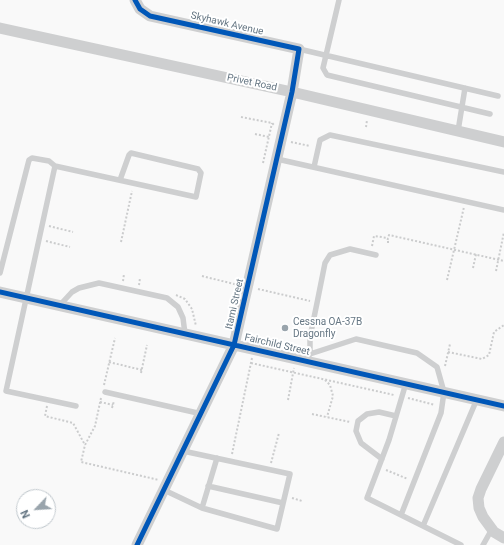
<!DOCTYPE html>
<style>
body{margin:0}
#map{position:relative;width:504px;height:545px;overflow:hidden;background:#f9f9f9;font-family:Roboto,sans-serif}
canvas{display:block}
.north{position:absolute;left:16px;top:489px;width:40px;height:40px;box-sizing:border-box;background:#fff;border:1px solid #c1c8cd;border-radius:50%;rotate:245deg;font-size:11px;font-weight:700;line-height:16px;text-align:center;color:#657683}
.north::after{content:'';display:block;margin:auto;width:14px;height:18px;background:#99a4ac;clip-path:polygon(50% 0,100% 100%,50% 72%,0 100%)}
</style>
<div id="map">
<canvas width="504" height="545"></canvas>
<div class="north">N</div>
</div>
<script>
const c = document.querySelector('canvas').getContext('2d');
c.lineJoin = 'round';
const toPath = rows => new Path2D(rows.map(r => 'M' + r).join(''));
function trace(path, color, width, dash) { c.strokeStyle = color; c.lineWidth = width; c.lineCap = dash ? 'butt' : 'round'; c.setLineDash(dash || []); c.stroke(path); }
function label(font, color, halo, rows, align = 'center') {
  c.font = font + ' Roboto,sans-serif'; c.lineWidth = 4; c.setLineDash([]); c.textBaseline = 'middle'; c.strokeStyle = halo; c.fillStyle = color; for (const [text, x, y, turn = 0] of rows) {
    c.save(); c.translate(x, y); c.rotate((+turn || 0) * Math.PI / 180); c.textAlign = isNaN(turn) ? turn : align; if (halo) c.strokeText(text, 0, 0); c.fillText(text, 0, 0); c.restore();
  }
}
trace(toPath([
 [241,117,272,123,274,125],
 [366,127,367,120],
 [255,134,269,137],
 [291,142,310,146],
 [263,163,272,123],
 [49,226,73,232],
 [46,241,70,247],
 [121,242,132,191],
 [389,242,387,242,389,235,504,261],
 [372,246,374,236,388,238],
 [473,268,476,254],
 [496,271,504,232],
 [202,276,238,285],
 [447,280,464,207],
 [123,281,124,274],
 [139,285,140,278],
 [258,289,310,301],
 [176,295,185,299,192,309,196,326],
 [448,352,482,359,489,355,494,332,504,325],
 [109,362,142,370],
 [251,363,394,395],
 [445,366,450,344],
 [141,373,147,345],
 [325,380,330,385,333,396,327,417],
 [104,385,115,338],
 [101,398,95,426,85,445,81,462,159,480],
 [408,398,435,405],
 [288,400,294,368],
 [100,402,113,405],
 [47,406,45,416,73,423,85,445],
 [112,408,114,401],
 [312,414,350,422],
 [232,454,252,358],
 [271,463,279,433],
 [386,470,408,479],
 [292,498,302,501]
]), '#cbcccd', 2, [2, 2]);
trace(toPath([
 [339,0,323,68,327,75,490,114],
 [299,49,498,96],
 [458,131,465,88],
 [277,159,504,210],
 [55,166,196,197,201,173,198,169,131,153,129,155,120,180],
 [314,167,320,140,330,135,504,172],
 [0,273,29,160,32,158,49,161,55,166,6,391,76,406],
 [60,305,72,292,79,288,99,283,167,298,178,307,183,318,185,334],
 [310,354,310,337,317,303,325,263,330,255,350,249,376,255],
 [306,361,310,354,356,339,417,353,437,367,444,392,441,413,401,515],
 [406,383,389,440,367,498,461,545],
 [105,392,202,414],
 [382,459,361,443,356,431,358,421,367,414,379,412,396,416],
 [208,486,283,503],
 [164,490,202,508,277,529,290,474,183,451],
 [202,508,217,458],
 [423,526,477,399],
 [483,545,492,529]
]), '#cecfd0', 5.5);
trace(toPath([
 [135,0,140,9,150,16,299,49,292,92,234,345,137,545],
 [0,28,292,92,504,142],
 [0,292,504,406],
 [504,442,481,489,478,498,479,508,483,517,494,532,504,538]
]), '#cecfd0', 11);
trace(toPath([
 [135,0,140,9,150,16,299,49,292,92,234,345,137,545],
 [0,292,504,406]
]), '#0057b8', 5);
for (const [x, y, r, color] of [
 [285,328,4,"#99a4ac"]
]) { const dot = new Path2D(); dot.arc(x, y, r, 0, 2 * Math.PI); c.fillStyle = color; c.fill(dot); trace(dot, '#fff', 1.5); }
label('10px', '#657683', '#fff', [
 ["Skyhawk Avenue",227,24,13],
 ["Privet Road",252,83,12],
 ["Itami Street",235,304,-77],
 ["Fairchild Street",277,345,13]
]);
label('10px', '#657683', '#fff', [
 ["Cessna OA-37B",293,322],
 ["Dragonfly",293,334]
], 'left');
</script>
